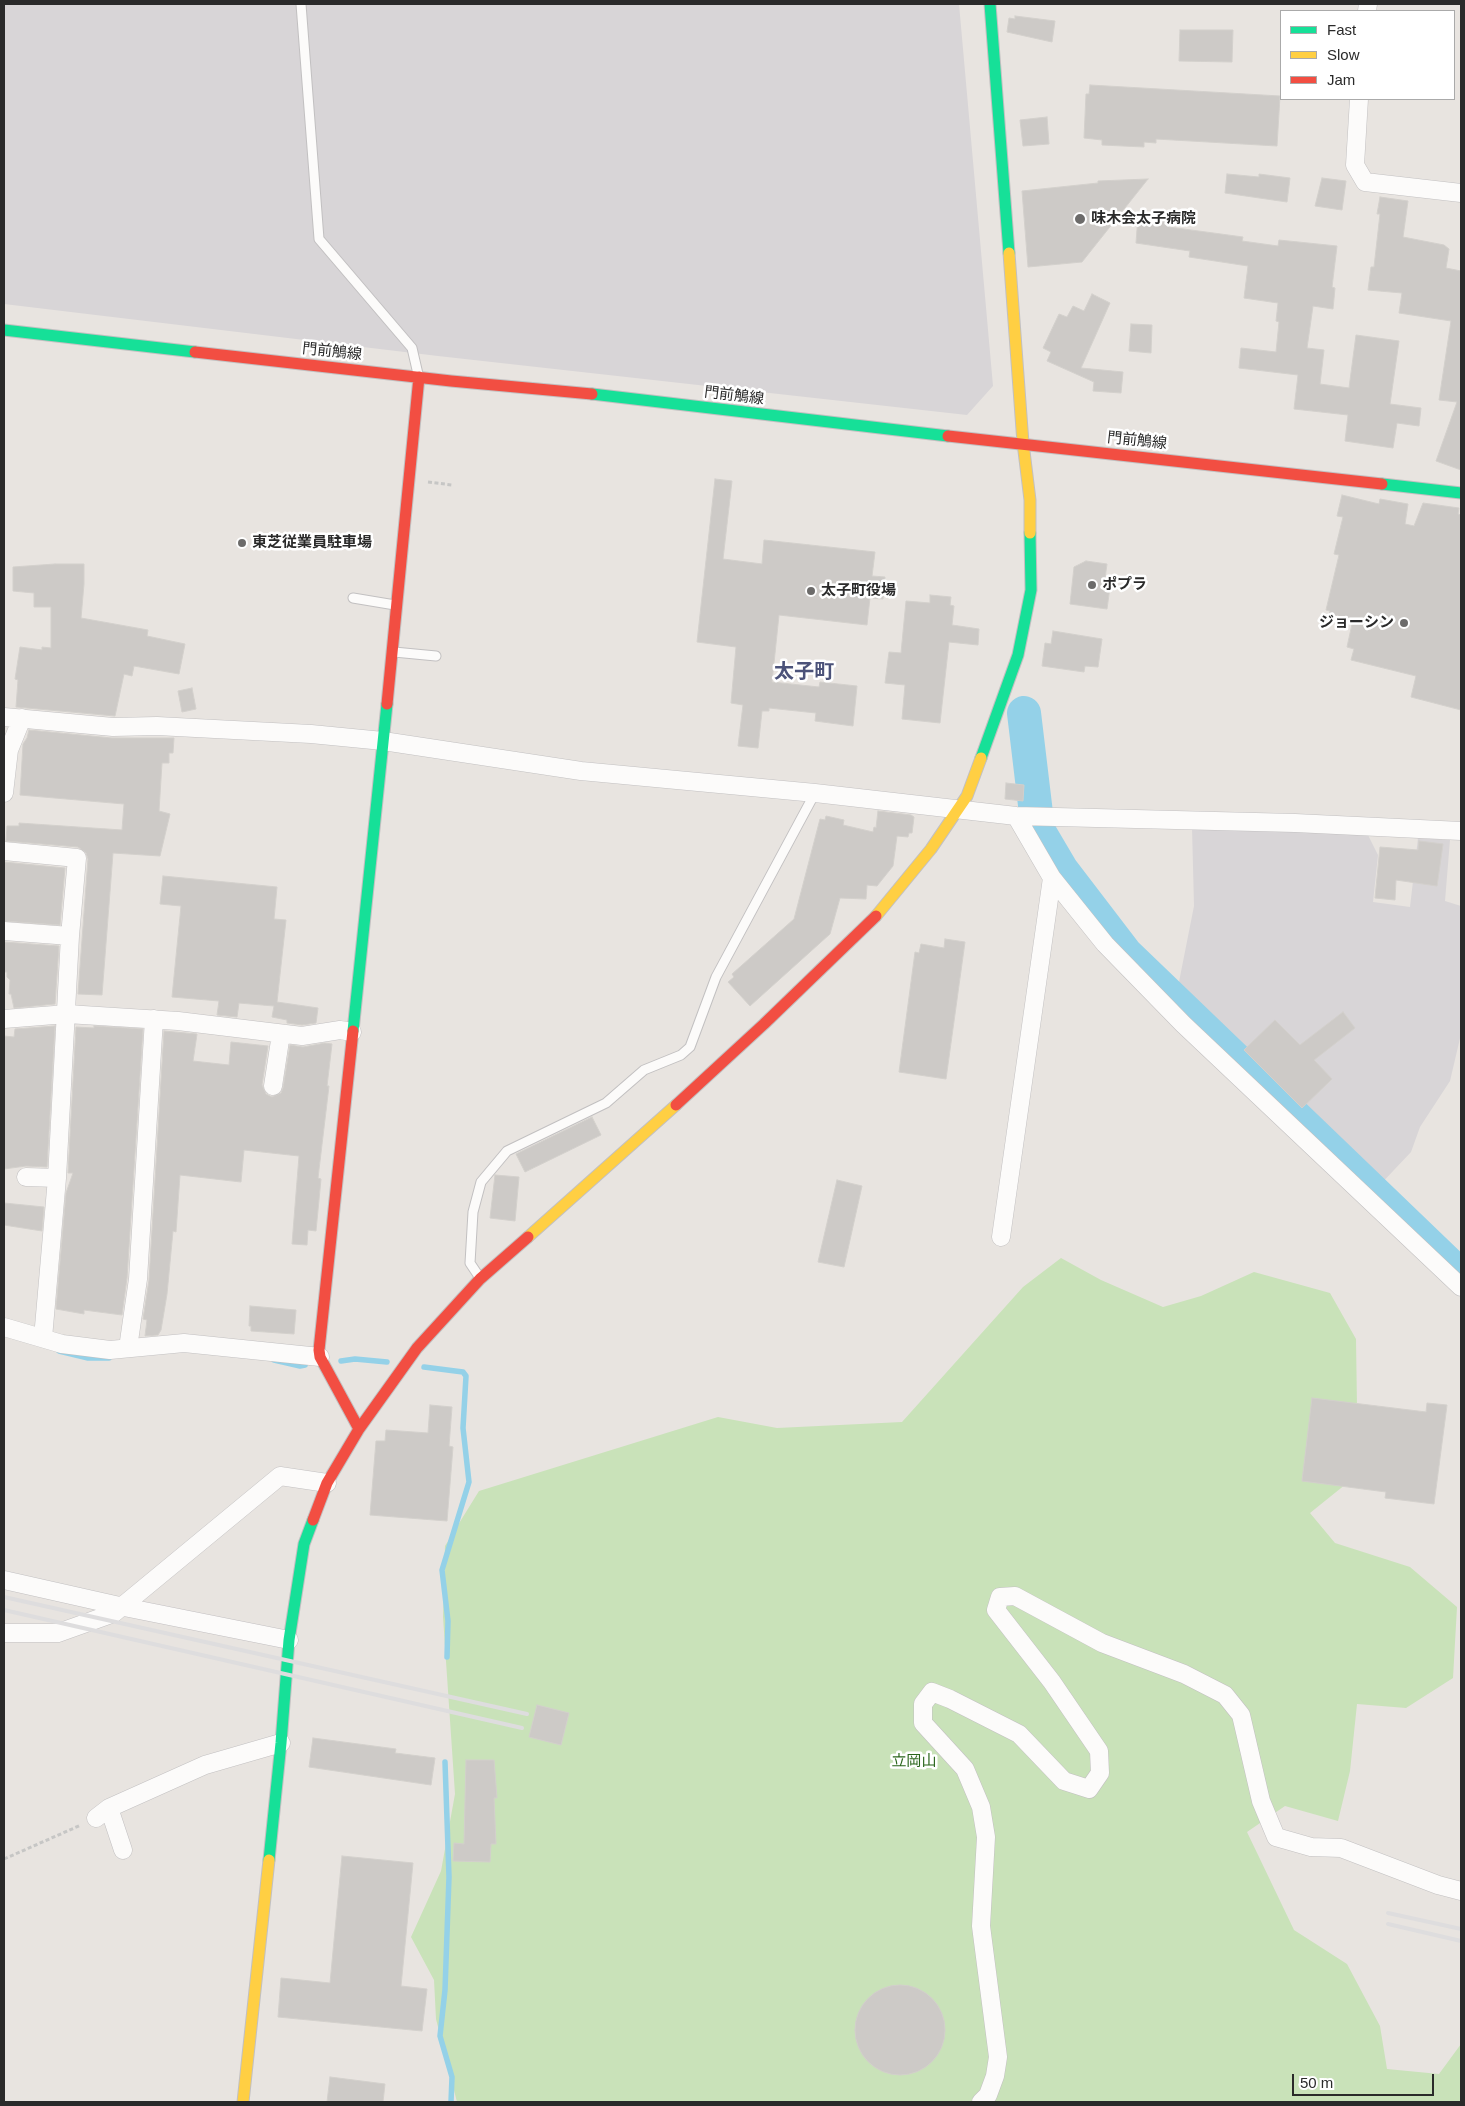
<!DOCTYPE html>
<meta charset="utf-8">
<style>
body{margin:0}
#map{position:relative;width:1465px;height:2106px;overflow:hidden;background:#e8e4e0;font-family:Arial,sans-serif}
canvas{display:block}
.frame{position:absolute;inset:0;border:5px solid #2a2a2a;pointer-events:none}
.legend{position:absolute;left:1280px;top:10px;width:175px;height:90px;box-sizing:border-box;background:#fff;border:1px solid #aaa;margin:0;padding:6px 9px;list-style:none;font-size:15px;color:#2a2a2a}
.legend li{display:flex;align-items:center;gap:10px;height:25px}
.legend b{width:25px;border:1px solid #aaa}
.scale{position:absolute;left:1292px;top:2074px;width:142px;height:22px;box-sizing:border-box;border:2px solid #2a2a2a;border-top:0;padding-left:6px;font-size:15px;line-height:18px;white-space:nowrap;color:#2a2a2a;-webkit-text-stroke:4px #fff;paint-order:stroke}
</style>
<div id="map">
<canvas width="1465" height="2106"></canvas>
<div class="frame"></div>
<ul class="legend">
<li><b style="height:6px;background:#16e098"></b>Fast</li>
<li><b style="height:6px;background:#ffcf43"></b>Slow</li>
<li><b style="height:6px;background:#f24e42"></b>Jam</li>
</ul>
<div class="scale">50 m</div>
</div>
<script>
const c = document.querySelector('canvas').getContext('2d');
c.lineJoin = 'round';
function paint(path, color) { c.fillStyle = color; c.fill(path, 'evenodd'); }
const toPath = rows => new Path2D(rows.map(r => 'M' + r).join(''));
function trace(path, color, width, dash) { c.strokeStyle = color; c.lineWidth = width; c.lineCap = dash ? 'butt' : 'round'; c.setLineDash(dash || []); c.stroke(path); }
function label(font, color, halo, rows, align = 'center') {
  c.font = font + ' Arial,"Noto Sans JP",sans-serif'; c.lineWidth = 5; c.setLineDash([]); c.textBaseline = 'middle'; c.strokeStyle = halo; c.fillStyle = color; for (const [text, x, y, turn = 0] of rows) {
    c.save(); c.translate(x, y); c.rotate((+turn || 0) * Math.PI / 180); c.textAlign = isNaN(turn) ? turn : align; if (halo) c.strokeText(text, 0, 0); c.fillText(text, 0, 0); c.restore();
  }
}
paint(toPath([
 [4,4,959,4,993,386,967,415,438,356,4,304],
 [1192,827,1368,835,1378,855,1373,902,1410,907,1418,838,1450,840,1445,901,1461,906,1461,1034,1450,1081,1420,1127,1411,1152,1377,1188,1177,992,1194,906]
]), '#d8d5d7');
paint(toPath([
 [1061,1258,1101,1280,1163,1307,1201,1296,1254,1272,1330,1293,1356,1339,1357,1407,1346,1484,1310,1513,1335,1543,1410,1567,1457,1607,1453,1678,1406,1708,1357,1704,1350,1771,1338,1821,1285,1806,1247,1832,1294,1930,1347,1964,1380,2026,1387,2069,1439,2074,1461,2044,1461,2102,457,2102,436,2019,434,1980,411,1937,441,1871,455,1794,443,1617,445,1546,479,1491,718,1417,777,1428,902,1422,1023,1287]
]), '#c9e2b9');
trace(toPath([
 [59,1351,88,1358,109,1358],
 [274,1360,300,1366,305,1365],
 [341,1361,355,1359,387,1362],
 [424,1367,463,1372,466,1376,463,1428,469,1482,442,1570,448,1621,447,1657],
 [445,1762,449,1877,445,1990,440,2036,452,2077,451,2102]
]), '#94d1e8', 5.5);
trace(toPath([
 [1024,713,1038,830,1061,869,1126,954,1461,1276]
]), '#94d1e8', 34);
const building = toPath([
 [1015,16,1055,21,1052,42,1007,32,1009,18,1015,19,1015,16],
 [1180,30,1233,30,1232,62,1179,61,1180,30],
 [1090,85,1280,96,1277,146,1156,139,1156,143,1144,142,1144,147,1102,145,1102,140,1084,138,1086,94,1089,94,1090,85],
 [1047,117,1049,144,1023,146,1020,120,1047,117],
 [1227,174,1259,177,1259,174,1290,178,1287,202,1225,193,1227,174],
 [1322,178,1346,181,1342,210,1315,206,1322,178],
 [1148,179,1082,262,1028,267,1022,191,1098,183,1098,181,1148,179],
 [1380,197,1408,201,1403,237,1444,245,1449,249,1446,268,1461,271,1461,470,1436,461,1457,402,1439,400,1451,321,1399,313,1402,293,1368,290,1371,267,1374,267,1380,214,1377,214,1380,197],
 [1138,216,1170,221,1169,227,1243,237,1242,241,1278,246,1279,240,1337,246,1332,287,1335,288,1333,309,1313,306,1307,348,1324,350,1320,384,1349,388,1356,335,1399,341,1390,404,1421,408,1419,426,1397,423,1393,448,1345,441,1348,415,1294,409,1298,375,1239,368,1241,348,1276,352,1279,322,1276,321,1278,303,1244,298,1248,266,1189,257,1190,251,1136,243,1138,216],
 [1092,294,1110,303,1081,368,1123,372,1121,393,1093,391,1094,382,1047,361,1051,352,1043,348,1059,314,1067,317,1073,306,1084,311,1092,294],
 [1131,324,1152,325,1151,353,1129,351,1131,324],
 [715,479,732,481,723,559,762,564,764,540,875,552,872,576,885,577,883,599,870,598,867,625,779,615,772,682,819,687,820,682,857,686,853,726,815,721,816,713,769,708,769,711,762,711,758,748,738,746,743,705,731,703,736,647,697,642,715,479],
 [1342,495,1379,504,1380,499,1408,504,1405,524,1414,526,1423,503,1459,508,1458,514,1461,515,1461,710,1411,697,1416,676,1351,660,1354,649,1347,647,1352,624,1328,618,1330,611,1326,610,1339,555,1334,554,1343,517,1337,516,1342,495],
 [1086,561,1107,564,1104,586,1110,587,1107,609,1070,604,1074,567,1086,561],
 [55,564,84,564,84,584,81,618,148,630,147,636,185,644,179,674,134,666,132,676,124,674,115,716,16,707,18,680,15,679,20,647,42,650,42,647,51,648,51,607,34,607,34,593,13,591,13,567,55,564],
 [930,595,951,597,950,605,954,606,952,625,979,629,978,645,949,642,940,723,902,719,905,685,885,683,889,652,901,653,906,601,930,603,930,595],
 [1053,631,1102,639,1098,667,1085,666,1084,672,1042,666,1045,643,1051,644,1053,631],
 [192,688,196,709,182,712,178,691,192,688],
 [29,730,112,738,174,738,173,753,169,753,169,763,162,763,159,811,170,814,160,856,113,853,102,995,78,994,88,859,86,853,78,847,6,841,7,826,19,826,19,823,122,830,124,804,20,795,23,744,27,738,29,730],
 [1006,783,1024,785,1023,801,1005,799,1006,783],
 [878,811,911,815,914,817,912,833,909,833,908,837,897,836,893,866,877,886,867,885,866,899,840,898,830,934,750,1006,728,982,734,977,732,974,794,919,820,819,825,820,826,816,844,820,843,825,873,832,874,827,876,828,878,811],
 [1419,841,1443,844,1437,886,1396,880,1395,900,1375,898,1380,847,1418,850,1419,841],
 [4,862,65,868,60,925,4,921,4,862],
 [163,876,277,887,274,919,286,920,277,1002,318,1008,316,1023,302,1025,287,1023,287,1020,272,1017,274,1006,239,1003,237,1017,217,1015,219,1001,172,997,181,906,160,904,163,876],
 [945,939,965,942,946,1079,899,1072,915,952,919,953,921,944,944,948,945,939],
 [4,942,59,946,55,1004,14,1008,11,994,9,994,10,980,7,977,7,972,4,972,4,942],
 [1343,1012,1355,1028,1314,1060,1332,1079,1302,1108,1244,1050,1275,1020,1300,1045,1343,1012],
 [55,1026,47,1167,26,1166,4,1169,4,1036,14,1037,15,1029,55,1026],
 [94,1026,143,1029,127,1278,122,1315,84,1310,84,1314,56,1309,66,1193,73,1173,68,1173,76,1027,94,1028,94,1026],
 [164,1031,197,1034,193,1061,229,1065,231,1042,268,1046,262,1085,266,1094,272,1097,281,1093,283,1088,290,1045,303,1047,325,1043,332,1044,327,1086,329,1086,318,1178,321,1179,316,1231,308,1230,307,1245,292,1244,299,1156,244,1150,241,1182,180,1175,176,1232,173,1231,167,1294,161,1330,158,1335,145,1336,147,1320,143,1319,149,1280,164,1031],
 [592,1117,601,1135,525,1172,516,1154,592,1117],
 [495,1175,519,1177,515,1221,490,1218,495,1175],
 [837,1180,862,1186,844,1267,818,1262,837,1180],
 [4,1203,44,1207,42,1231,4,1225,4,1203],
 [250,1306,296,1310,294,1334,251,1331,251,1326,249,1326,250,1306],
 [1312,1398,1426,1412,1427,1403,1447,1405,1434,1504,1385,1498,1386,1492,1302,1481,1312,1398],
 [430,1405,452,1407,449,1446,453,1447,447,1521,370,1515,376,1441,385,1441,386,1430,428,1433,430,1405],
 [537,1705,569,1713,561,1745,529,1737,537,1705],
 [313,1738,396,1749,395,1753,435,1758,431,1785,309,1767,313,1738],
 [466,1760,494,1760,497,1798,494,1798,496,1844,491,1844,490,1862,453,1861,454,1843,464,1844,466,1760],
 [342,1856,413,1863,401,1986,427,1989,422,2031,278,2017,281,1978,330,1983,342,1856],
 '855 2030a45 45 0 1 1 90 0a45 45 0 1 1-90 0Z',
 [330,2077,385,2084,383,2102,327,2102,330,2077]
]);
paint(building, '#cdcac7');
trace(building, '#d3d0cc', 1);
const lane = toPath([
 [301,4,319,239,412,348,418,374],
 [353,598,395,605],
 [394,652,436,656],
 [480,1278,470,1263,473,1212,481,1182,507,1151,606,1103,644,1070,681,1055,690,1047,716,977,815,793]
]);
const street = toPath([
 [1367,11,1368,4],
 [1359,99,1355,165,1365,182,1461,193],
 [4,717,113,727,157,726,311,734,383,741,581,771,815,793,1016,816,1295,823,1461,831],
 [4,793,9,750,22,718],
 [1016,816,1052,878,1105,944,1183,1024,1461,1287],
 [4,851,77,858,70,936,57,1178,43,1338],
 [4,931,70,936],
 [4,1019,67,1014,178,1021,302,1036,340,1030,352,1032],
 [273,1086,281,1034],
 [26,1177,57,1178],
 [1001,1237,1052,878],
 [4,1327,62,1344,110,1350,184,1343,320,1357],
 [128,1348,138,1279,154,1019],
 [4,1580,124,1607,289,1640],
 [4,1633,58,1633,114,1613,280,1476,327,1483],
 [109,1808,123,1850],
 [96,1818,109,1808,205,1765,281,1743],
 [981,2102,988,2095,995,2076,998,2057,981,1926,986,1837,981,1807,965,1769,923,1723,923,1704,932,1692,950,1699,1019,1734,1064,1781,1089,1789,1100,1773,1099,1751,1052,1682,996,1610,1000,1597,1015,1596,1102,1643,1184,1674,1225,1695,1241,1715,1261,1801,1276,1837,1311,1847,1341,1848,1438,1885,1461,1891]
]);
const fast = toPath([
 [990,4,1009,253],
 [4,330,195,352],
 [592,394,948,436],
 [1382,484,1461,493],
 [981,758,1018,655,1031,590,1030,533],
 [353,1031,387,704],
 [269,1860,281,1743,289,1640,304,1544,313,1520]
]);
const slow = toPath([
 [1009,253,1023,443,1030,500,1030,533],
 [876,916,931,849,967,796,981,758],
 [528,1237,676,1105],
 [243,2102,269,1860]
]);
const jam = toPath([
 [195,352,451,381,592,394],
 [948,436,1382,484],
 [387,704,419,377],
 [353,1031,319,1350,320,1357,359,1429],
 [676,1105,764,1024,876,916],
 [313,1520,327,1483,359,1429,417,1348,480,1279,528,1237]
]);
trace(lane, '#c2c0c1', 11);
trace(street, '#c2c0c1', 19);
trace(fast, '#c2c0c1', 13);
trace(slow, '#c2c0c1', 13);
trace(jam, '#c2c0c1', 13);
trace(toPath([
 [428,482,452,485],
 [4,1859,81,1825]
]), '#c6c6c5', 3, [4, 2.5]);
trace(lane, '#fcfbfa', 9);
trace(street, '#fcfbfa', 18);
trace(fast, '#16e098', 11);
trace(slow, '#ffcf43', 11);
trace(jam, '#f24e42', 11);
trace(toPath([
 [4,1597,527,1714],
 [4,1610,522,1728],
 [1388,1913,1461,1929],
 [1388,1924,1461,1941]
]), '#deddde', 4);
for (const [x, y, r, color] of [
 [1080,219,6,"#6c6b6a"],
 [242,543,5,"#6c6b6a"],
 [1092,585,5,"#6c6b6a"],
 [811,591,5,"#6c6b6a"],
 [1404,623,5,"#6c6b6a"]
]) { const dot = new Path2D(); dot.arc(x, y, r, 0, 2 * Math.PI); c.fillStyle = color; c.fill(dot); trace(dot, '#fff', 2); }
label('bold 15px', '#2a2a2a', '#fff', [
 ["味木会太子病院",1091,219],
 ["東芝従業員駐車場",252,543],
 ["ポプラ",1102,585],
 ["太子町役場",821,591],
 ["ジョーシン",1394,623,"right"]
], 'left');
label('15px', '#2a2a2a', '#fff', [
 ["門前鵤線",332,352,6],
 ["門前鵤線",734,396,7],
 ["門前鵤線",1137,441,6]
]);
label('15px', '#29651b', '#fff', [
 ["立岡山",914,1762]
]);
label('bold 20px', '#4b5279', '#fff', [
 ["太子町",804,672]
]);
</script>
